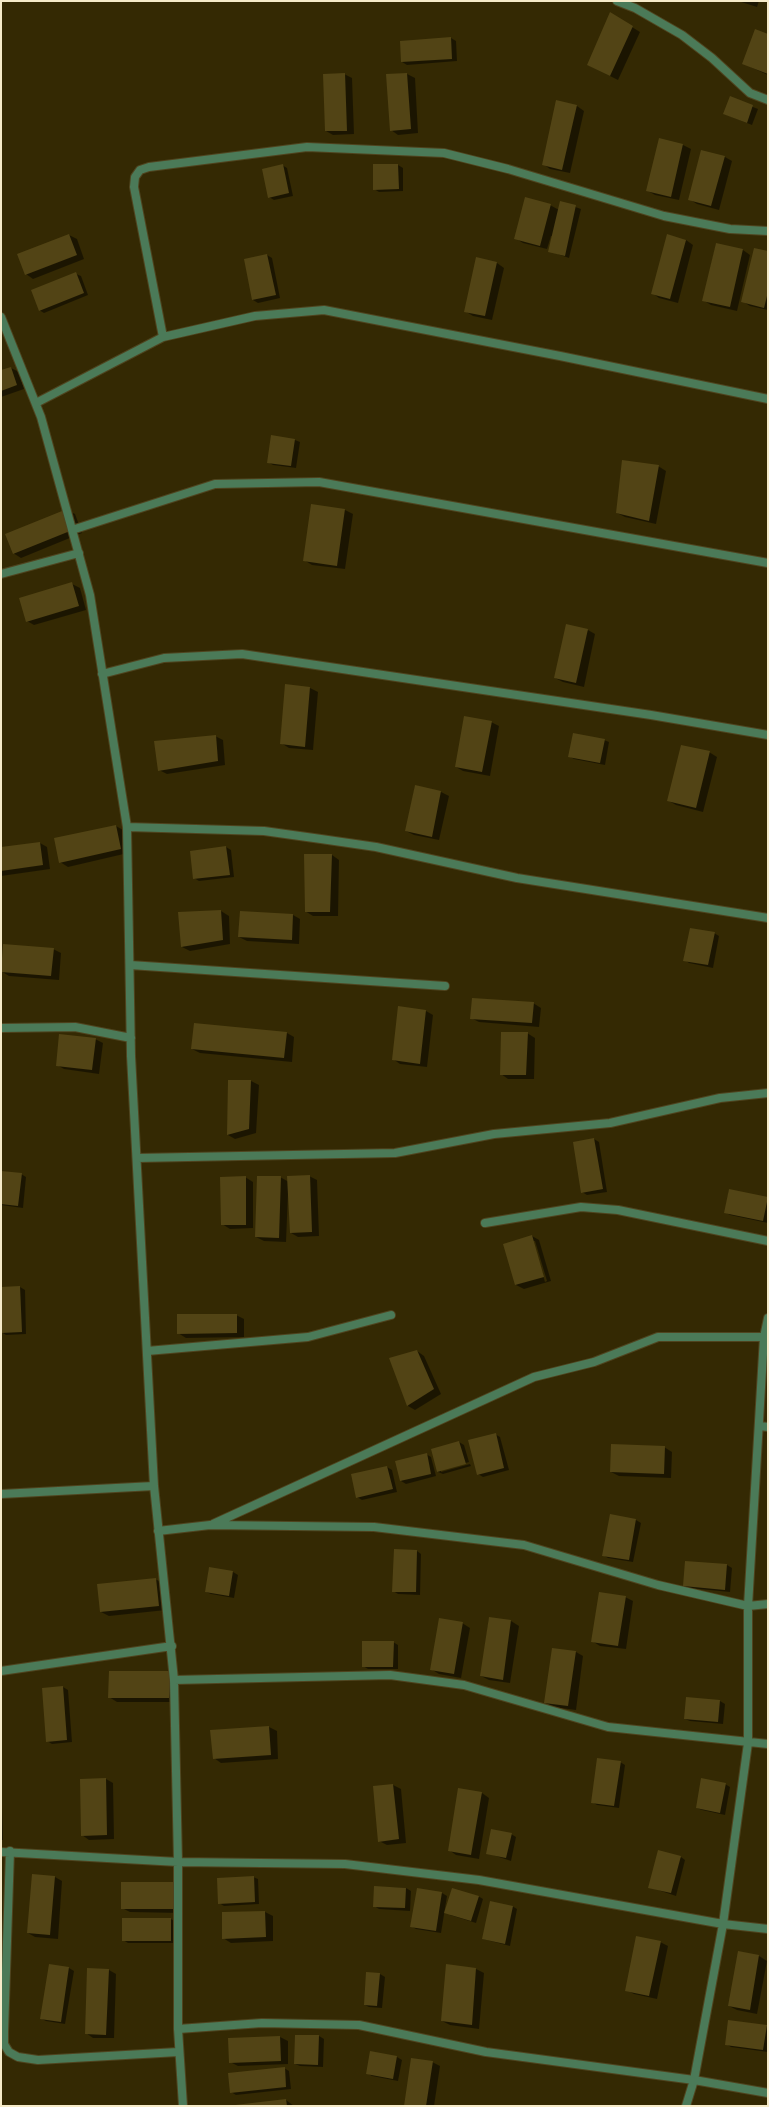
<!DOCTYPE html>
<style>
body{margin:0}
#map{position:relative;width:769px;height:2107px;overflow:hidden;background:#342903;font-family:"DM Sans",sans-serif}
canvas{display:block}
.frame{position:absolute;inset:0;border:2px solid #f6ebc9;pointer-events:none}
</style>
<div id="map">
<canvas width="769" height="2107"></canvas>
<div class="frame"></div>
</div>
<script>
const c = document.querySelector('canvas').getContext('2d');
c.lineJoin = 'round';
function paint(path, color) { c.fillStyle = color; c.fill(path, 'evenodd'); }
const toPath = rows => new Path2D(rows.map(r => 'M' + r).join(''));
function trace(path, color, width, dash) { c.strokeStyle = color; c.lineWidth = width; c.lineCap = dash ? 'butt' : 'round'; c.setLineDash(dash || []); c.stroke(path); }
paint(toPath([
 [738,1,759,1,757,7],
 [611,14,640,32,618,80,588,65],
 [768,35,768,75,744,64],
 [451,38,456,41,457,61,407,65,402,62],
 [344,74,352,78,354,134,333,135,326,131],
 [407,74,415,78,418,133,398,135,391,130,387,75],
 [730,98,758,109,752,125,724,114],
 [557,102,577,106,584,111,570,173,550,169,543,164],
 [660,139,683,145,691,149,679,200,655,195,648,191],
 [702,151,725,157,732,161,719,210,697,204,689,199],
 [282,165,287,168,293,196,274,200,269,197],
 [398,165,403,168,403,191,379,192,374,189],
 [561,202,581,209,569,258,549,251,553,236,551,236,547,249,523,243,515,238,550,205,559,210],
 [69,235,77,239,84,259,33,279,26,274],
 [686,240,693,245,678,303,659,298,652,293],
 [716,244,743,250,750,255,737,311,711,305,703,300],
 [768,252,768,310,750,306,742,301],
 [267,255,272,258,280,298,258,303,253,300,245,260],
 [477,259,497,263,504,268,492,320,473,316,465,311],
 [76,274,81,276,88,295,44,313,39,310],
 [11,368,19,372,24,389,1,397,1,371],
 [272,436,295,440,300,442,296,468,273,465,268,462],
 [658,466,666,471,656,524,625,517,617,513],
 [312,505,345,510,353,514,345,569,312,565,304,560],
 [67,510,75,514,82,533,21,558,13,553],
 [72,584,80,588,86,610,34,625,27,621],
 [588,630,595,634,584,687,563,682,555,678],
 [286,685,310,688,318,692,313,750,289,748,281,743],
 [491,722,499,726,490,776,463,771,456,767],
 [215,736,223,740,225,765,167,774,159,770],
 [604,740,609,742,605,765,574,759,569,756],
 [709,752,717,757,703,812,676,805,669,801],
 [415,786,441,792,449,796,439,840,414,835,406,831],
 [116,826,123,830,128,853,68,867,60,862],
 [40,843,47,847,50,869,1,876,1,848],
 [226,847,231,850,234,877,199,881,194,878],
 [332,855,339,860,338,916,313,916,305,911],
 [221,911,229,916,230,944,190,951,182,947],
 [293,915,300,919,299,944,247,941,239,937],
 [714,933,719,936,713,968,689,963,685,960],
 [53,949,61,953,59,980,9,976,1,971],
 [533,1003,541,1008,539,1027,479,1022,471,1018],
 [426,1011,433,1015,427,1067,400,1064,393,1059],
 [287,1033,294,1037,292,1062,200,1053,192,1049],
 [527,1033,535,1038,534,1079,508,1079,501,1074],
 [95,1039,103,1043,99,1074,64,1069,57,1065],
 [229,1081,251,1081,259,1085,256,1133,235,1139,228,1135],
 [594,1139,599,1142,607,1192,587,1195,582,1192],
 [1,1172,21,1174,26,1177,23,1208,1,1205],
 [309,1176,317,1180,319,1236,298,1237,291,1233,289,1193,288,1193,286,1242,264,1241,256,1237,280,1177,289,1182],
 [245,1177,253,1182,253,1228,230,1229,222,1224],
 [729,1190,768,1198,768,1223,730,1215,725,1212],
 [532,1236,539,1240,551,1281,524,1289,516,1285],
 [533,1241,535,1241,547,1281,545,1282],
 [20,1287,25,1290,26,1334,6,1335,1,1332,1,1288],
 [236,1315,244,1319,244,1337,186,1338,178,1333],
 [417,1351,424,1356,441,1394,415,1410,408,1406],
 [495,1434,500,1437,509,1470,483,1477,478,1474],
 [459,1442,464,1445,469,1462,441,1470,441,1472,470,1464,471,1466,443,1474,438,1472,432,1450],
 [664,1447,672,1452,671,1478,619,1476,611,1472],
 [426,1454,431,1457,436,1476,406,1484,401,1481],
 [387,1467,392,1470,397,1492,362,1500,357,1497],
 [611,1515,636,1520,641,1523,633,1562,608,1558,603,1555],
 [417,1551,421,1554,420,1595,398,1594,393,1591],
 [686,1562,727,1565,732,1568,730,1592,689,1588,684,1586],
 [209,1568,233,1572,238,1575,234,1598,211,1594,206,1592],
 [155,1579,163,1583,166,1610,109,1616,101,1612],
 [625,1597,633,1601,626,1649,600,1646,592,1641],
 [489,1618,511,1621,519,1626,510,1683,489,1680,481,1676],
 [462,1623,470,1628,461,1678,439,1674,431,1669],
 [393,1642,398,1645,398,1669,368,1669,363,1666],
 [553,1649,576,1652,583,1656,576,1710,553,1707,546,1703],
 [169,1672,177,1702,117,1702,109,1697],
 [63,1687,68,1690,72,1742,52,1744,47,1741],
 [687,1698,720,1701,725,1704,723,1724,690,1721,685,1719],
 [269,1727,277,1731,278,1759,221,1763,214,1758],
 [620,1762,625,1765,619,1808,597,1805,592,1802],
 [1,1774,3,1840,1,1840],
 [106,1779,113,1783,114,1839,89,1840,82,1835],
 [725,1784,730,1787,725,1815,702,1810,697,1808],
 [393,1785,401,1789,406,1843,387,1845,379,1841],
 [482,1793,489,1798,479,1859,456,1855,449,1850],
 [511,1834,516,1837,511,1861,487,1853],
 [681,1857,685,1860,676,1896,649,1887],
 [55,1877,62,1881,58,1939,35,1937,28,1933],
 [253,1877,258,1879,259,1904,224,1906,219,1903],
 [174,1883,181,1913,130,1912,122,1908],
 [375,1887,406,1888,411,1891,410,1911,379,1909,374,1906],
 [442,1893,447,1896,441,1933,416,1929,411,1926],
 [478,1896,483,1899,476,1923,450,1915],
 [512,1906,517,1909,510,1946,483,1939],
 [265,1912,273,1916,273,1941,231,1943,223,1938,223,1913],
 [171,1919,176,1922,176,1943,128,1943,123,1940],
 [660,1942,668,1946,657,1999,634,1994,626,1990],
 [739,1953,759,1956,767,1961,757,2014,737,2010,729,2006],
 [50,1965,69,1968,74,1971,65,2024,46,2021,42,2019],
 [476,1969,484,1973,479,2029,450,2025,442,2021],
 [109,1970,116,1974,114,2038,93,2038,86,2033],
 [380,1974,385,1977,382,2008,369,2007,365,2005],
 [766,2026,768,2027,768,2052,731,2047,726,2044],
 [296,2036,319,2036,324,2039,323,2067,300,2066,295,2064],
 [280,2037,288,2041,288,2064,238,2066,230,2062],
 [371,2052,397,2057,402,2060,398,2081,372,2076,367,2073],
 [432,2062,440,2066,434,2106,405,2106],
 [284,2068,289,2071,291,2089,236,2095,231,2092],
 [286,2100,294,2106,235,2106]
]), '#0007');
paint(toPath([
 [610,12,633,26,610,76,587,65],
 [755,29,768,34,768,74,742,64],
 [451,37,452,59,401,62,400,41],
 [345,73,347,131,325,131,323,74],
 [407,73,411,129,390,131,386,74],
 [730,96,753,105,747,123,723,114],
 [556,100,577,105,562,170,542,165],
 [659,138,683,144,671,197,646,191],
 [701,150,725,156,711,206,688,200],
 [283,164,289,193,268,198,262,169],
 [373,164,398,164,399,189,373,190],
 [525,197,551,204,540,246,514,239],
 [560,201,576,205,565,256,548,252],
 [69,234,77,255,25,275,17,254],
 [667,234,686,240,670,299,651,294],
 [716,243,743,249,730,307,702,301],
 [754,248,768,251,768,292,764,308,741,302],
 [267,254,276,295,252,300,244,259],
 [476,257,497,262,485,316,464,312],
 [76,272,84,293,39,311,31,290],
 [11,367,17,385,1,391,1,370],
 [271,435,295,439,291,466,267,463],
 [622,460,659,465,649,521,616,513],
 [311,504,345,509,337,566,303,561],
 [67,509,75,529,13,554,5,534],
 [72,582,79,606,26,622,19,598],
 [566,624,588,629,576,683,554,678],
 [285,684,310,687,305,747,280,744],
 [464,716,492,721,482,772,455,767],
 [573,733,605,739,600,763,568,757],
 [216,735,218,761,158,771,154,741],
 [681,745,710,751,696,808,667,801],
 [415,785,441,791,432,837,405,831],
 [116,825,121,849,59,863,54,838],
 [40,842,43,865,1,871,1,847],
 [226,846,230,875,193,879,190,851],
 [304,854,332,854,330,912,305,912],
 [221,910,223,940,181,947,178,912],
 [240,911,293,914,292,940,238,937],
 [690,928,715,932,708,965,683,961],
 [3,944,54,948,51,976,1,972],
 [472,998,534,1002,532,1023,470,1019],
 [398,1006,426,1010,420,1064,392,1060],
 [194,1023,287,1032,284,1058,191,1049],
 [501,1032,528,1032,526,1075,500,1075],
 [59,1034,96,1038,92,1070,56,1066],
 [228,1080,251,1080,249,1129,227,1135],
 [594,1138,603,1189,581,1193,573,1142],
 [1,1171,22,1173,18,1206,1,1204],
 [310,1175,312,1232,290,1233,287,1176],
 [246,1176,246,1225,221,1225,220,1177],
 [257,1176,281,1176,279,1238,255,1237],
 [729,1189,768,1197,763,1221,724,1213],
 [532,1235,544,1277,515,1285,503,1244],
 [20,1286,22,1332,1,1333,1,1287],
 [177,1314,237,1314,237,1333,177,1334],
 [417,1350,434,1389,407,1406,389,1358],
 [496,1433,504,1468,477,1475,468,1440],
 [459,1441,466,1464,437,1472,431,1449],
 [611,1444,665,1446,664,1474,610,1472],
 [427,1453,431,1474,400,1481,395,1461],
 [387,1466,393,1489,356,1498,351,1474],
 [610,1514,636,1519,629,1560,602,1556],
 [394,1549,417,1550,416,1592,392,1592],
 [685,1561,727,1564,725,1590,683,1586],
 [209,1567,233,1571,229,1596,205,1592],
 [156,1578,159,1606,100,1612,97,1584],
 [599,1592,626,1596,618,1646,591,1642],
 [489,1617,511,1620,503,1680,480,1676],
 [439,1618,463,1622,454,1674,430,1670],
 [362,1641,394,1641,393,1667,362,1667],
 [552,1648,576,1651,568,1706,544,1703],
 [109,1671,170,1671,169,1698,108,1698],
 [63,1686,67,1740,46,1742,42,1688],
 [686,1697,720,1700,718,1722,684,1719],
 [269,1726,271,1755,213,1759,210,1730],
 [597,1758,621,1761,614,1806,591,1803],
 [106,1778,107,1835,81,1836,80,1779],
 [701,1778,726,1783,720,1813,696,1808],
 [393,1784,399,1839,378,1842,373,1786],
 [458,1788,482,1792,471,1855,448,1851],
 [491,1829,512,1833,506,1858,486,1854],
 [658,1850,681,1856,671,1893,648,1888],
 [32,1874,55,1876,50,1935,27,1933],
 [254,1876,255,1902,218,1904,217,1878],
 [121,1882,174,1882,174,1909,121,1909],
 [374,1886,406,1888,405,1908,373,1907],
 [417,1888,442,1892,436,1931,410,1927],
 [452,1888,479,1896,471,1921,444,1913],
 [490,1901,513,1906,505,1944,482,1939],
 [265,1911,266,1937,222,1939,222,1912],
 [122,1918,171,1918,171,1941,122,1941],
 [636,1936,661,1941,649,1996,625,1991],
 [738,1951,759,1955,750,2010,728,2006],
 [49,1964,69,1967,61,2022,40,2019],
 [446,1964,476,1968,472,2025,441,2021],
 [87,1968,109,1969,106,2035,85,2034],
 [366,1972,380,1973,377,2006,364,2005],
 [728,2020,767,2025,763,2050,725,2045],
 [295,2035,319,2035,318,2065,294,2064],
 [280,2036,281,2061,229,2063,228,2038],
 [370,2051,397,2056,393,2079,366,2074],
 [411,2058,433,2061,426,2106,404,2106],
 [285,2067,286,2087,230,2093,228,2073],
 [286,2099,287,2106,235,2106,235,2105]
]), '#524415');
const minor = toPath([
 [617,1,635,8,682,35,712,58,750,93,768,100],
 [1,317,41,417,90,595,127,827,131,1056,154,1486,174,1680,178,1862,178,2029,183,2106],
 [163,337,134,187,135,177,140,170,149,167,307,147,444,153,508,169,664,216,730,229,768,231],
 [36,403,163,337,255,316,324,310,560,356,768,399],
 [72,530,215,484,319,482,768,563],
 [1,574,79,553],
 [102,674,164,658,242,654,651,715,768,735],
 [127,827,264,831,321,839,376,847,517,878,768,918],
 [130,965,445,986],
 [1,1028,75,1027,131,1038],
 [137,1158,395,1153,494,1134,610,1123,720,1098,768,1093],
 [485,1223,581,1207,618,1210,768,1241],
 [147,1351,308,1337,391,1315],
 [759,1426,768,1427],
 [1,1494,154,1486],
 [213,1524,534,1377,594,1362,658,1337,764,1337],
 [158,1531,210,1525,374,1527,524,1545,658,1585,748,1606,768,1604],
 [1,1671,172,1646],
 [174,1680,390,1675,464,1685,608,1727,768,1744],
 [10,1851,4,2032,4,2044,9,2052,18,2057,38,2060,178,2052],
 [1,1852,178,1862,345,1864,479,1880,723,1924,768,1929],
 [178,2029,262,2023,359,2025,486,2052,694,2080,768,2093],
 [686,2106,694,2080,723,1924,748,1743,748,1606,764,1337,768,1318]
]);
trace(minor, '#4f441f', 10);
trace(minor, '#4b7a58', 8);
</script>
